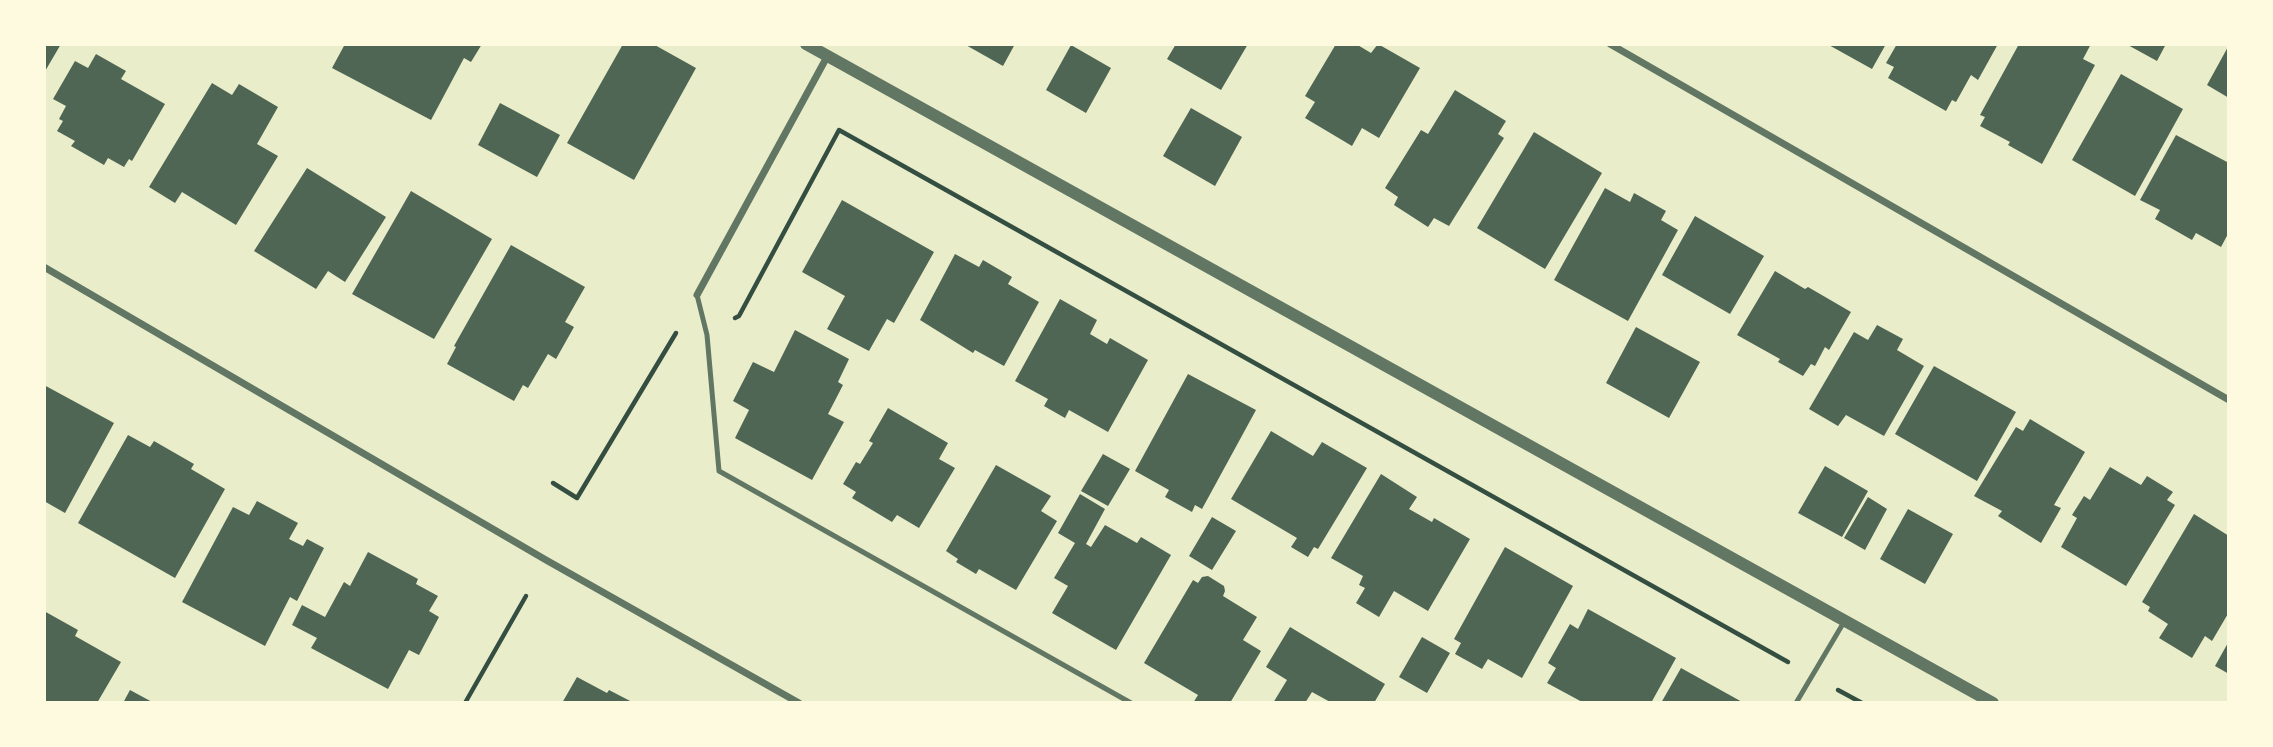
<!DOCTYPE html>
<style>
body{margin:0}
#map{position:relative;width:2273px;height:747px;overflow:hidden;background:#e9edc9;font-family:"Times New Roman",serif}
canvas{display:block}
.frame{position:absolute;inset:0;border:46px solid #fefae0;pointer-events:none}
</style>
<div id="map">
<canvas width="2273" height="747"></canvas>
<div class="frame"></div>
</div>
<script>
const c = document.querySelector('canvas').getContext('2d');
c.lineJoin = 'round';
function paint(path, color) { c.fillStyle = color; c.fill(path, 'evenodd'); }
const toPath = rows => new Path2D(rows.map(r => 'M' + r).join(''));
function trace(path, color, width, dash) { c.strokeStyle = color; c.lineWidth = width; c.lineCap = dash ? 'butt' : 'round'; c.setLineDash(dash || []); c.stroke(path); }
paint(toPath([
 [44,44,61,44,44,73],
 [345,44,482,44,471,62,464,58,431,120,332,68],
 [623,44,653,44,696,68,634,180,567,143],
 [964,44,1015,44,1003,66],
 [1176,44,1248,44,1221,90,1167,59],
 [1336,44,1356,44,1371,53,1378,44,1420,68,1379,138,1362,128,1352,146,1305,118,1315,102,1305,96],
 [1827,44,1886,44,1872,69],
 [1897,44,1998,44,1978,80,1971,75,1956,102,1952,100,1946,111,1888,78,1894,67,1886,63],
 [2019,44,2091,44,2083,59,2095,65,2042,164,2008,145,2010,142,1980,126,1985,117,1980,115],
 [2126,44,2166,44,2157,61],
 [1071,45,1111,68,1086,113,1046,90],
 [2229,45,2229,98,2207,85],
 [96,54,126,71,121,79,165,104,132,161,129,159,124,167,108,158,104,165,71,146,75,141,57,131,63,121,59,119,66,106,53,99,75,61,88,68],
 [2121,74,2183,109,2135,196,2072,160],
 [212,83,232,95,239,84,278,107,257,144,278,156,236,225,182,192,175,203,149,187],
 [1455,90,1506,121,1498,134,1504,138,1449,226,1434,218,1428,227,1394,205,1398,197,1385,188,1421,130,1428,134],
 [500,103,560,135,537,177,478,145],
 [1191,108,1242,137,1215,186,1163,156],
 [1534,132,1602,173,1545,269,1477,228],
 [2176,135,2229,163,2229,232,2221,247,2196,233,2192,240,2155,219,2160,210,2140,200],
 [307,168,386,217,345,282,328,271,316,289,254,251],
 [1605,188,1630,202,1634,193,1666,211,1661,220,1678,230,1628,321,1554,280],
 [411,191,492,239,434,339,352,294],
 [842,200,934,252,894,323,887,319,869,351,827,329,845,296,802,272],
 [1695,216,1764,256,1730,314,1662,275],
 [511,245,585,287,565,322,574,327,556,359,548,354,528,388,523,385,514,401,447,364,456,347,454,346],
 [955,254,979,267,983,260,1012,277,1008,284,1039,302,1004,366,975,350,973,353,920,320],
 [1775,271,1805,289,1808,287,1851,312,1829,350,1825,347,1815,366,1811,364,1803,376,1778,362,1780,359,1737,335],
 [1060,299,1097,320,1090,334,1107,344,1110,338,1148,360,1108,432,1069,410,1065,418,1044,406,1048,399,1015,381],
 [1877,325,1903,339,1897,350,1924,366,1884,436,1846,415,1838,426,1809,409,1854,332,1868,340],
 [1636,327,1700,362,1669,418,1606,383],
 [795,330,849,359,838,382,843,385,828,414,844,422,812,480,735,438,749,410,733,401,753,362,774,372],
 [1934,366,2016,412,1977,481,1895,434],
 [1188,374,1256,410,1202,509,1195,505,1192,512,1165,497,1169,490,1135,471],
 [44,385,114,423,65,513,44,501],
 [888,408,948,443,939,459,955,468,919,528,897,515,892,522,852,498,856,492,843,484,856,462,860,464,873,443,869,441],
 [2030,419,2085,452,2054,505,2061,508,2041,543,1998,516,2002,511,1974,496,2016,427,2023,431],
 [1271,431,1313,456,1322,442,1367,468,1318,549,1314,547,1308,557,1291,547,1297,538,1231,499],
 [128,435,150,447,154,441,194,464,191,469,225,489,175,578,78,523],
 [1103,454,1130,469,1108,506,1081,491],
 [996,465,1051,496,1041,511,1057,521,1016,590,979,569,976,574,956,562,958,559,946,551],
 [1825,466,1868,491,1842,537,1798,513],
 [2110,467,2141,485,2147,476,2173,492,2167,500,2175,505,2126,586,2061,547,2077,518,2072,515,2084,496,2090,500],
 [1381,474,1417,497,1409,509,1432,522,1434,518,1470,539,1428,611,1394,591,1379,617,1356,603,1365,588,1359,585,1363,576,1331,558],
 [1080,494,1105,509,1086,544,1091,547,1105,525,1137,543,1141,537,1171,555,1116,650,1052,613,1068,586,1054,578,1075,543,1058,533],
 [1868,497,1887,509,1865,550,1844,538],
 [257,501,298,523,289,539,303,546,307,539,324,548,297,601,290,597,265,646,182,602,233,507,249,515],
 [1908,509,1953,534,1925,584,1880,559],
 [2194,514,2229,536,2229,612,2212,641,2205,636,2192,658,2159,638,2168,624,2148,611,2150,607,2142,602],
 [1212,517,1236,531,1212,570,1189,556],
 [1505,547,1573,586,1522,678,1488,659,1482,669,1455,654,1461,643,1454,639],
 [368,552,418,579,416,584,438,596,429,611,439,617,419,655,409,650,388,689,311,648,317,638,292,625,302,605,325,617,344,582,350,586],
 [1208,576,1224,586,1225,591,1223,596,1257,617,1243,640,1261,651,1230,703,1193,703,1198,695,1144,663,1193,580,1198,583,1202,577],
 [1588,609,1676,658,1651,703,1584,703,1547,683,1556,668,1548,663,1570,624,1578,629],
 [44,611,78,630,75,636,121,662,97,703,44,703],
 [1290,627,1385,684,1374,703,1332,703,1312,692,1305,703,1273,703,1287,680,1266,667],
 [1422,637,1450,653,1427,693,1399,677],
 [2229,641,2229,674,2215,666],
 [1681,668,1744,703,1661,703],
 [577,677,607,693,609,690,634,703,562,703],
 [130,690,154,703,123,703]
]), '#4f6655');
trace(toPath([
 [735,318,739,316,839,130,1788,662],
 [553,483,577,498,676,333],
 [1838,690,1862,703],
 [465,703,526,596]
]), '#344e41', 4.5);
trace(toPath([
 [697,295,707,335,719,471,1131,703],
 [1796,703,1844,622]
]), '#617663', 5);
trace(toPath([
 [1610,44,2229,400],
 [44,267,546,560,799,703],
 [697,295,828,55]
]), '#617663', 7);
trace(toPath([
 [806,44,1993,703]
]), '#617663', 12);
</script>
